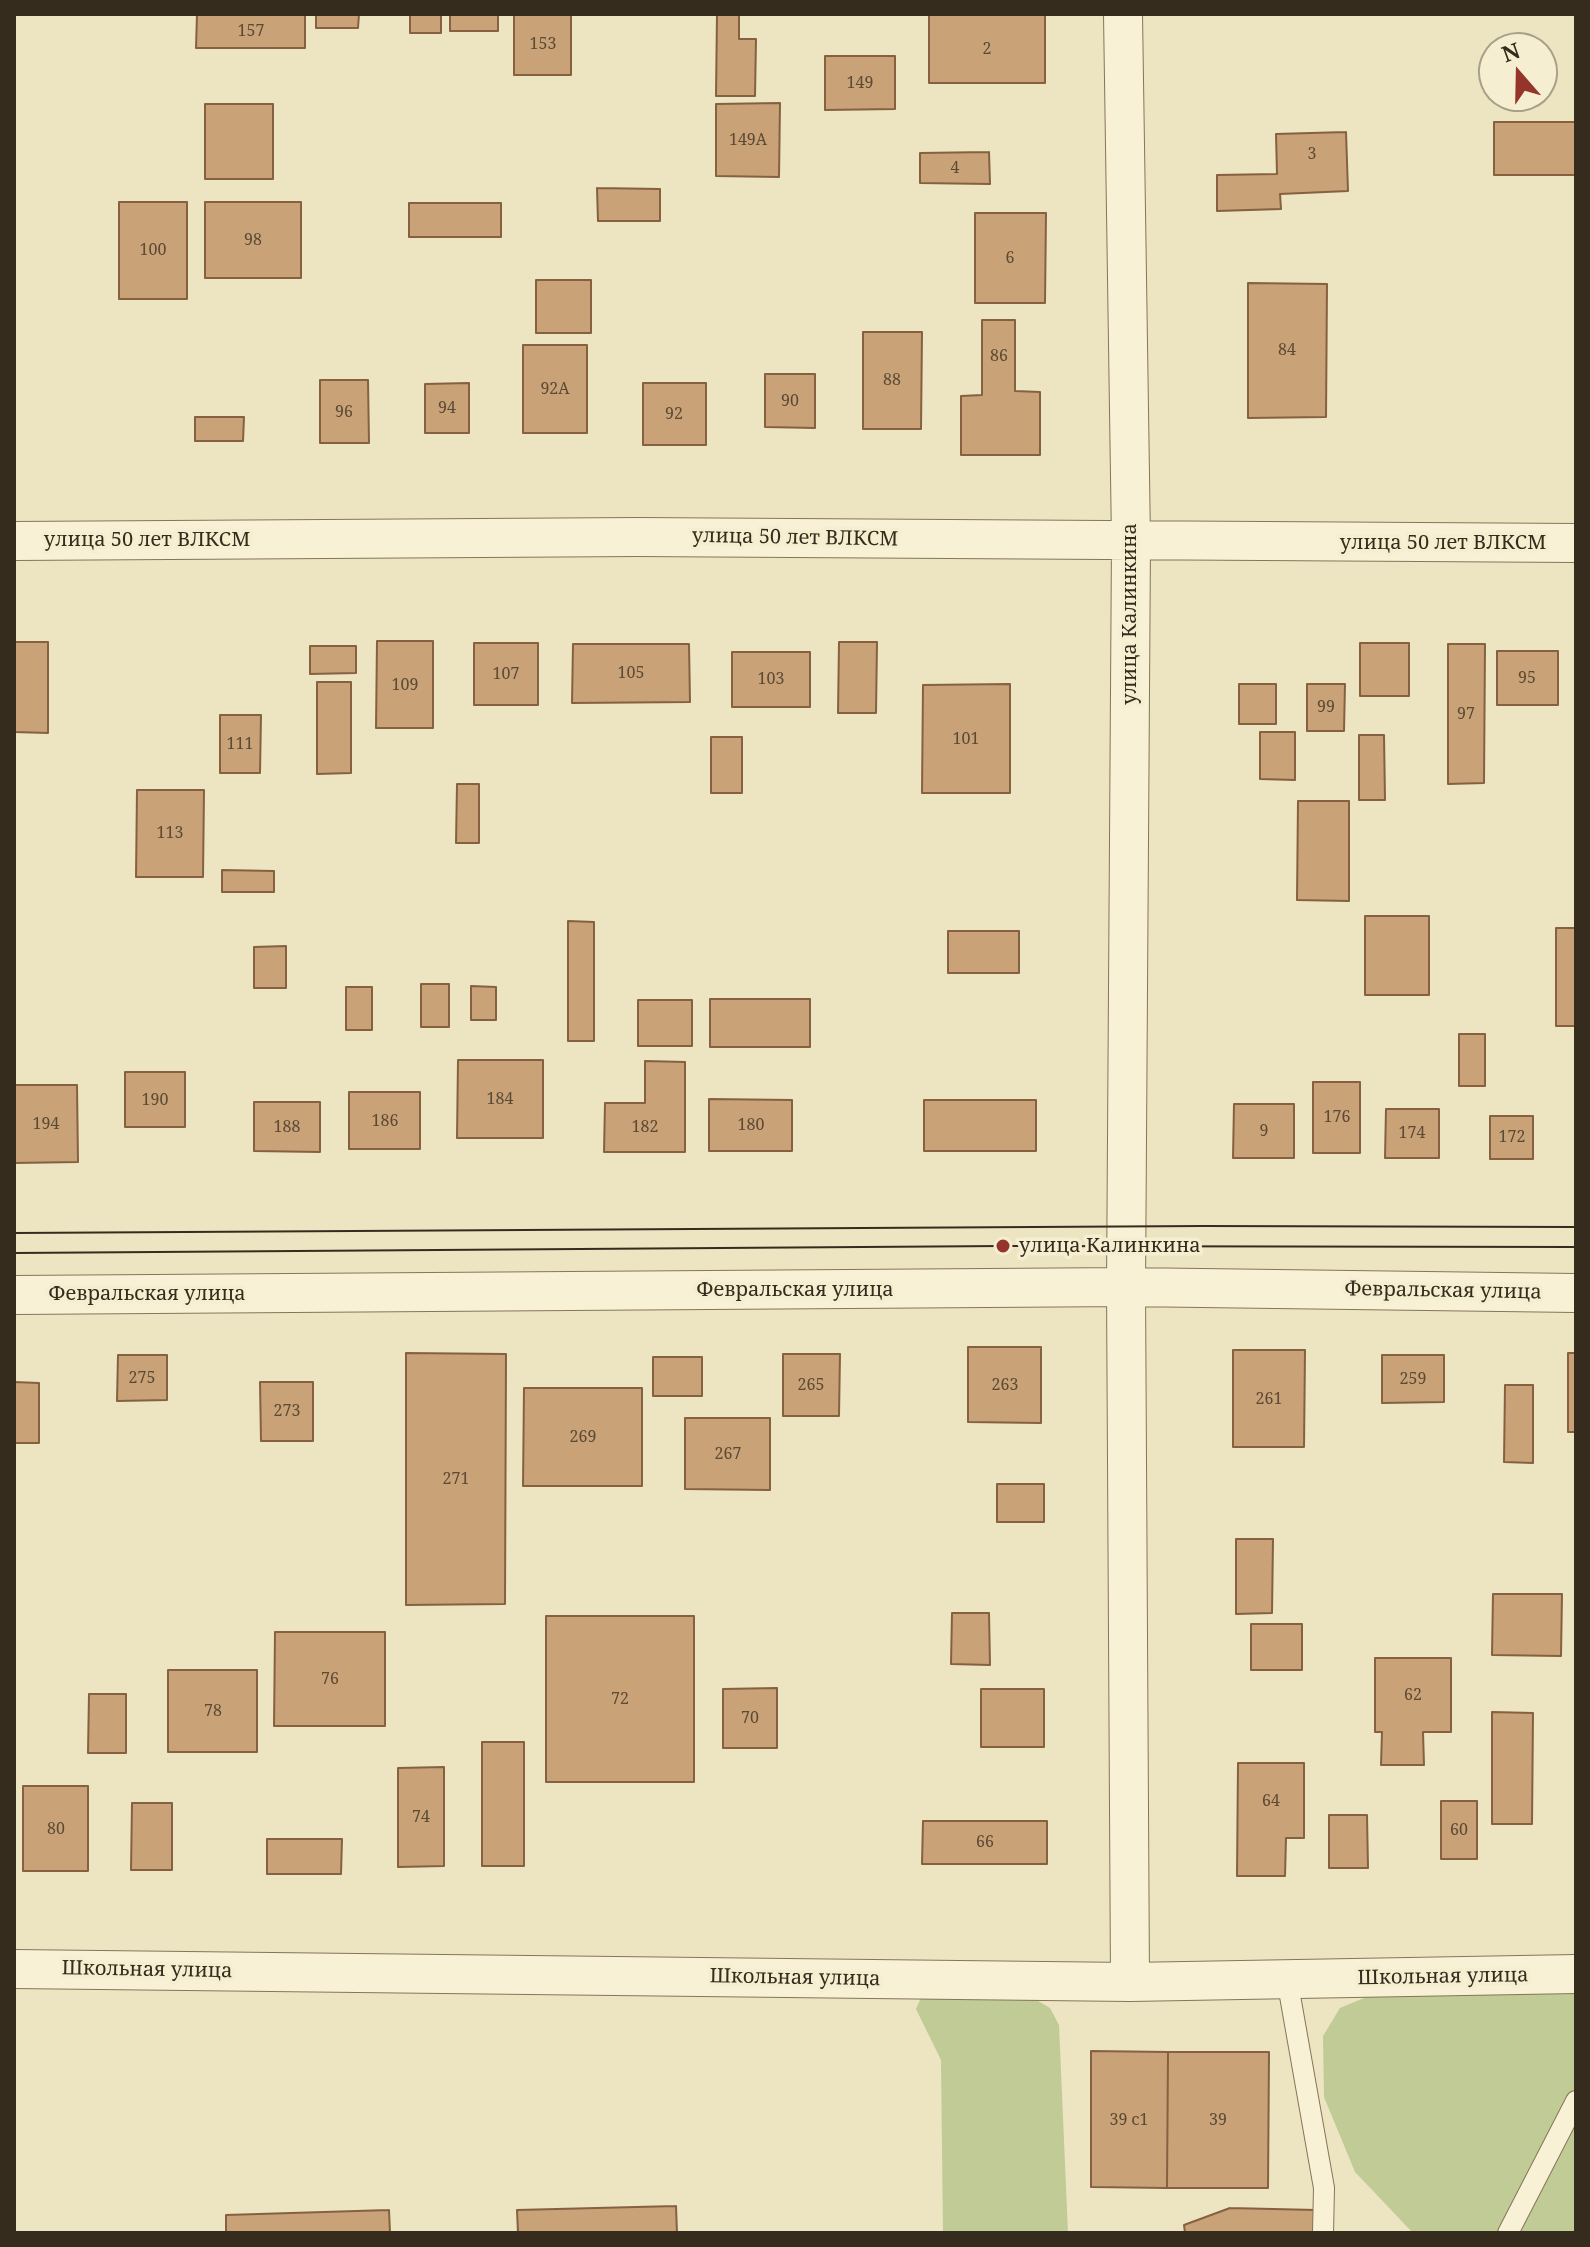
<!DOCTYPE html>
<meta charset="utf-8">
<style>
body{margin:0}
#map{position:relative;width:1590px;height:2247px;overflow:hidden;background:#ede4c2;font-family:"Noto Serif",serif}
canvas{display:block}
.frame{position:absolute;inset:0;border:16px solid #362c1d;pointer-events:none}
.north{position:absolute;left:1478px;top:32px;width:80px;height:80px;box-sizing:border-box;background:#f5eed1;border:2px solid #a9a089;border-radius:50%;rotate:340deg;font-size:22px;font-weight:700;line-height:32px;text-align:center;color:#362c1d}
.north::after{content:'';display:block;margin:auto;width:28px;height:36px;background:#94342b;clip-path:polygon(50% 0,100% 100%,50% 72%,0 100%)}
</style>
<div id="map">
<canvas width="1590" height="2247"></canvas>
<div class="frame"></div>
<div class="north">N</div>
</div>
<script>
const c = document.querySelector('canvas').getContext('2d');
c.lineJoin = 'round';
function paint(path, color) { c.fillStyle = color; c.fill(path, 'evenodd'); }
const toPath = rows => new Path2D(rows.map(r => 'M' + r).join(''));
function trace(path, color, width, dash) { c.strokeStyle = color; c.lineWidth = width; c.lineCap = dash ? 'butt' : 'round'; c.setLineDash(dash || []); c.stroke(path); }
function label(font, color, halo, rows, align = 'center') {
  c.font = font + ' "Noto Serif",serif'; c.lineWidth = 7; c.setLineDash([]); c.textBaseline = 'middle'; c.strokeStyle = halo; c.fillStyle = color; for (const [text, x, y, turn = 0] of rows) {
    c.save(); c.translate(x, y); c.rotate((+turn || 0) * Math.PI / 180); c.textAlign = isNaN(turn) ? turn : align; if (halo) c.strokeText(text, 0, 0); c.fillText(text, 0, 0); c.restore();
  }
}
paint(toPath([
 [1576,1980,1576,2233,1413,2233,1355,2172,1324,2097,1323,2036,1340,2008,1371,1995],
 [923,1993,1028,1995,1050,2008,1059,2025,1068,2233,943,2233,941,2060,916,2009]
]), '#c0cb96');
const building = toPath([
 [197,14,305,14,305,48,196,48,197,14],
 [316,14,359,14,358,28,316,28,316,14],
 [410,14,441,14,441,33,410,33,410,14],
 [450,14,498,14,498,31,450,31,450,14],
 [514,14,571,14,571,75,514,75,514,14],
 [717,14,739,14,739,39,756,39,755,96,716,96,717,14],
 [929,14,1045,14,1045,83,929,83,929,14],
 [825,56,895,56,895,109,825,110,825,56],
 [780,103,779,177,716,176,716,104,780,103],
 [205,104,273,104,273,179,205,179,205,104],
 [1494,122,1576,122,1576,175,1494,175,1494,122],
 [1346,132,1348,191,1280,194,1281,209,1217,211,1217,175,1277,174,1276,134,1346,132],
 [989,152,990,184,920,183,920,153,989,152],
 [597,188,660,189,660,221,598,221,597,188],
 [119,202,187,202,187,299,119,299,119,202],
 [205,202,301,202,301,278,205,278,205,202],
 [409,203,501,203,501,237,409,237,409,203],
 [975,213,1046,213,1045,303,975,303,975,213],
 [536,280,591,280,591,333,536,333,536,280],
 [1248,283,1327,284,1326,417,1248,418,1248,283],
 [982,320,1015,320,1015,391,1040,392,1040,455,961,455,961,396,982,395,982,320],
 [863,332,922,332,921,429,863,429,863,332],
 [523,345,587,345,587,433,523,433,523,345],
 [765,374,815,374,815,428,765,427,765,374],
 [320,380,368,380,369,443,320,443,320,380],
 [469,383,469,433,425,433,425,384,469,383],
 [643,383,706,383,706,445,643,445,643,383],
 [195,417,244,417,243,441,195,441,195,417],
 [377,641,433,641,433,728,376,728,377,641],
 [14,642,48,642,48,733,14,732,14,642],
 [839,642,877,642,876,713,838,713,839,642],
 [474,643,538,643,538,705,474,705,474,643],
 [1360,643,1409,643,1409,696,1360,696,1360,643],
 [573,644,689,644,690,702,572,703,573,644],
 [1448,644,1485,644,1484,783,1448,784,1448,644],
 [310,646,356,646,356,673,310,674,310,646],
 [1497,651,1558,651,1558,705,1497,705,1497,651],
 [732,652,810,652,810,707,732,707,732,652],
 [317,682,351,682,351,773,317,774,317,682],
 [1010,684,1010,793,922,793,923,685,1010,684],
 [1239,684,1276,684,1276,724,1239,724,1239,684],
 [1307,684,1345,684,1344,731,1307,731,1307,684],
 [220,715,261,715,260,773,220,773,220,715],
 [1260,732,1295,732,1295,780,1260,779,1260,732],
 [1359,735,1384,735,1385,800,1359,800,1359,735],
 [711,737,742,737,742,793,711,793,711,737],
 [457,784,479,784,479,843,456,843,457,784],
 [137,790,204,790,203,877,136,877,137,790],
 [1298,801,1349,801,1349,901,1297,900,1298,801],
 [222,870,274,871,274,892,222,892,222,870],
 [1365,916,1429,916,1429,995,1365,995,1365,916],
 [568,921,594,922,594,1041,568,1041,568,921],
 [1556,928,1576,928,1576,1026,1556,1026,1556,928],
 [948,931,1019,931,1019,973,948,973,948,931],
 [286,946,286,988,254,988,254,947,286,946],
 [421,984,449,984,449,1027,421,1027,421,984],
 [471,986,496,987,496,1020,471,1020,471,986],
 [346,987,372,987,372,1030,346,1030,346,987],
 [710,999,810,999,810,1047,710,1047,710,999],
 [638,1000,692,1000,692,1046,638,1046,638,1000],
 [1459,1034,1485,1034,1485,1086,1459,1086,1459,1034],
 [458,1060,543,1060,543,1138,457,1138,458,1060],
 [645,1061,685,1062,685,1152,604,1152,605,1103,645,1103,645,1061],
 [125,1072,185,1072,185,1127,125,1127,125,1072],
 [1313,1082,1360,1082,1360,1153,1313,1153,1313,1082],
 [14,1085,77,1085,78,1162,14,1163,14,1085],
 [349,1092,420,1092,420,1149,349,1149,349,1092],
 [709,1099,792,1100,792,1151,709,1151,709,1099],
 [924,1100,1036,1100,1036,1151,924,1151,924,1100],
 [254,1102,320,1102,320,1152,254,1151,254,1102],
 [1234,1104,1294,1104,1294,1158,1233,1158,1234,1104],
 [1386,1109,1439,1109,1439,1158,1385,1158,1386,1109],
 [1490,1116,1533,1116,1533,1159,1490,1159,1490,1116],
 [968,1347,1041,1347,1041,1423,968,1422,968,1347],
 [1233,1350,1305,1350,1304,1447,1233,1447,1233,1350],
 [406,1353,506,1354,505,1604,406,1605,406,1353],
 [1568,1353,1576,1353,1576,1432,1568,1432,1568,1353],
 [783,1354,840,1354,839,1416,783,1416,783,1354],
 [118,1355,167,1355,167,1400,117,1401,118,1355],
 [1382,1355,1444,1355,1444,1402,1382,1403,1382,1355],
 [653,1357,702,1357,702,1396,653,1396,653,1357],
 [14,1382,39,1383,39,1443,14,1443,14,1382],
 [260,1382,313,1382,313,1441,261,1441,260,1382],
 [1505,1385,1533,1385,1533,1463,1504,1462,1505,1385],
 [524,1388,642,1388,642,1486,523,1486,524,1388],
 [685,1418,770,1418,770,1490,685,1489,685,1418],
 [997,1484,1044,1484,1044,1522,997,1522,997,1484],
 [1236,1539,1273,1539,1272,1613,1236,1614,1236,1539],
 [1493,1594,1562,1594,1561,1656,1492,1655,1493,1594],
 [952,1613,989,1613,990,1665,951,1664,952,1613],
 [546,1616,694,1616,694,1782,546,1782,546,1616],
 [1251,1624,1302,1624,1302,1670,1251,1670,1251,1624],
 [275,1632,385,1632,385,1726,274,1726,275,1632],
 [1375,1658,1451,1658,1451,1732,1423,1732,1424,1765,1381,1765,1382,1732,1375,1732,1375,1658],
 [168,1670,257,1670,257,1752,168,1752,168,1670],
 [777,1688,777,1748,723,1748,723,1689,777,1688],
 [981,1689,1044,1689,1044,1747,981,1747,981,1689],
 [89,1694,126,1694,126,1753,88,1753,89,1694],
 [1492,1712,1533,1713,1532,1824,1492,1824,1492,1712],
 [482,1742,524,1742,524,1866,482,1866,482,1742],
 [1238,1763,1304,1763,1304,1838,1286,1838,1285,1876,1237,1876,1238,1763],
 [444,1767,444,1866,398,1867,398,1768,444,1767],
 [23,1786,88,1786,88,1871,23,1871,23,1786],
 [1441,1801,1477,1801,1477,1859,1441,1859,1441,1801],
 [132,1803,172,1803,172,1870,131,1870,132,1803],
 [1329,1815,1367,1815,1368,1868,1329,1868,1329,1815],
 [923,1821,1047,1821,1047,1864,922,1864,923,1821],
 [267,1839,342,1839,341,1874,267,1874,267,1839],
 [1091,2051,1168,2052,1167,2188,1091,2187,1091,2051],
 [1168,2052,1269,2052,1268,2188,1167,2188,1168,2052],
 [676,2206,677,2233,518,2233,517,2210,676,2206],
 [1230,2208,1316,2210,1315,2233,1185,2233,1184,2225,1230,2208],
 [389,2210,390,2233,226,2233,226,2215,389,2210]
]);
paint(building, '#caa278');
trace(building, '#856140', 2);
const service = toPath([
 [1287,1979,1324,2188,1323,2233],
 [1508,2233,1576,2101]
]);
const minor = toPath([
 [1123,14,1131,541,1126,1287,1130,1982],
 [14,541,637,537,1576,543],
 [14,1295,1126,1287,1576,1293],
 [14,1969,1130,1982,1576,1974]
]);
trace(service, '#867559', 22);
trace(minor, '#867559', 40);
trace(service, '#f8f1d5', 20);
trace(minor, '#f8f1d5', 38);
trace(toPath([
 [14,1233,1203,1226,1576,1227],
 [14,1253,1003,1246,1576,1247]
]), '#362c1d', 2);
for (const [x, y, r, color] of [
 [1003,1246,8,"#94342b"]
]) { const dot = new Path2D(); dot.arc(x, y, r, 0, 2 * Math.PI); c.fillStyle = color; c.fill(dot); trace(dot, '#f5eed1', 3); }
label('16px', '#5b4a34', null, [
 ["157",251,31],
 ["153",543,44],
 ["2",987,49],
 ["149",860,83],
 ["149А",748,140],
 ["3",1312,154],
 ["4",955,168],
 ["98",253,240],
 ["100",153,250],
 ["6",1010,258],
 ["84",1287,350],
 ["86",999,356],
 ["88",892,380],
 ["92А",555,389],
 ["90",790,401],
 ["94",447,408],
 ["96",344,412],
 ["92",674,414],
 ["105",631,673],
 ["107",506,674],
 ["95",1527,678],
 ["103",771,679],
 ["109",405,685],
 ["99",1326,707],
 ["97",1466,714],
 ["101",966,739],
 ["111",240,744],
 ["113",170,833],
 ["184",500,1099],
 ["190",155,1100],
 ["176",1337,1117],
 ["186",385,1121],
 ["194",46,1124],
 ["180",751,1125],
 ["188",287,1127],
 ["182",645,1127],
 ["9",1264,1131],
 ["174",1412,1133],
 ["172",1512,1137],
 ["275",142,1378],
 ["259",1413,1379],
 ["265",811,1385],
 ["263",1005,1385],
 ["261",1269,1399],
 ["273",287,1411],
 ["269",583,1437],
 ["267",728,1454],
 ["271",456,1479],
 ["76",330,1679],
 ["62",1413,1695],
 ["72",620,1699],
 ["78",213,1711],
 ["70",750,1718],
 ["64",1271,1801],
 ["74",421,1817],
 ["80",56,1829],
 ["60",1459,1830],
 ["66",985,1842],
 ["39 с1",1129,2120],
 ["39",1218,2120]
]);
label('20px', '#362c1d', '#f5eed1', [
 ["улица 50 лет ВЛКСМ",795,538,1],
 ["улица 50 лет ВЛКСМ",147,540],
 ["улица 50 лет ВЛКСМ",1443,543],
 ["улица Калинкина",1130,614,-90],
 ["Февральская улица",795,1290],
 ["Февральская улица",1443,1291,1],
 ["Февральская улица",147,1294],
 ["Школьная улица",147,1970,1],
 ["Школьная улица",1443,1977,-1],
 ["Школьная улица",795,1978,1]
]);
label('20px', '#362c1d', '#f5eed1', [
 ["улица Калинкина",1019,1246]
], 'left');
</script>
